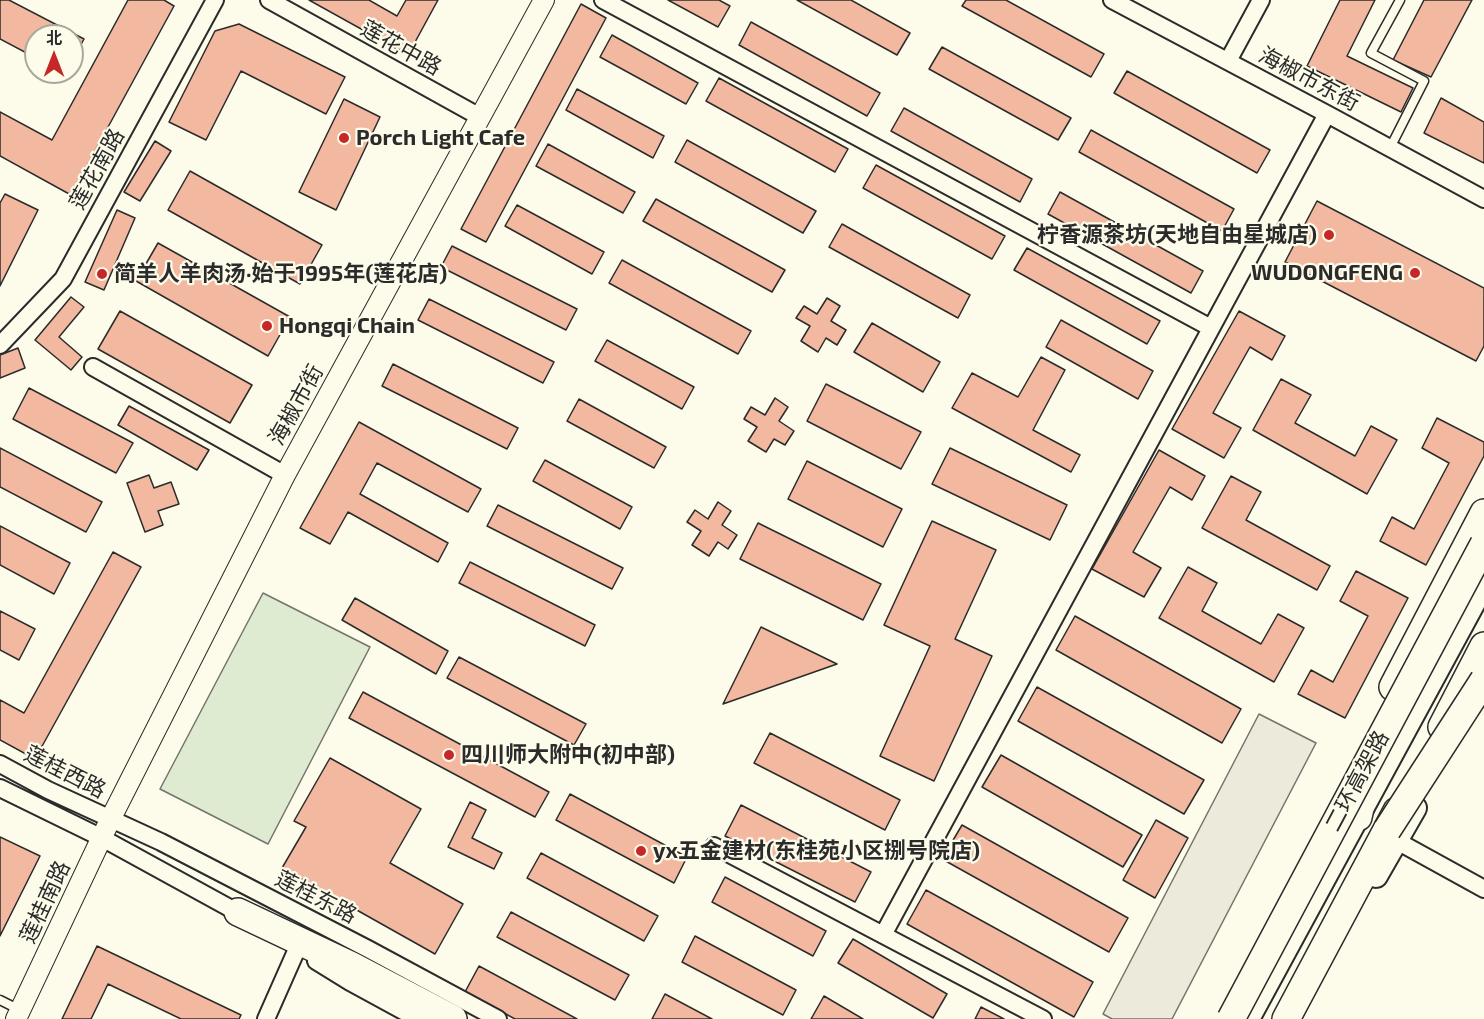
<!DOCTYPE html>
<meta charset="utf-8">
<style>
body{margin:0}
#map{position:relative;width:1484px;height:1019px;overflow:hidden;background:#fdfbea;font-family:"Exo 2","Noto Sans SC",sans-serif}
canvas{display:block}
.north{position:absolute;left:24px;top:24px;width:60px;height:60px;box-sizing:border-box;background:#fdfbea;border:2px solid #a9a89e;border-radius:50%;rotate:0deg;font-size:16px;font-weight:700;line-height:24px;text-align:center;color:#2b2b2b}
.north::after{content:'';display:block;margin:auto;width:21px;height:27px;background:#c62828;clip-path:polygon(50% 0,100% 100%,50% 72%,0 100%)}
</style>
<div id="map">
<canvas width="1484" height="1019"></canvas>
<div class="north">北</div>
</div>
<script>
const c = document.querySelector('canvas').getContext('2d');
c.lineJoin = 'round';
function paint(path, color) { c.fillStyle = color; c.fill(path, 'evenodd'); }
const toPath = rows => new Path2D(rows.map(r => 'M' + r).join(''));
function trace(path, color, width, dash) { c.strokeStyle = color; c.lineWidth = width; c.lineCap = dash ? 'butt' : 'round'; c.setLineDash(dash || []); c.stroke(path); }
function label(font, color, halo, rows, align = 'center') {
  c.font = font + ' "Exo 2","Noto Sans SC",sans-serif'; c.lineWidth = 4.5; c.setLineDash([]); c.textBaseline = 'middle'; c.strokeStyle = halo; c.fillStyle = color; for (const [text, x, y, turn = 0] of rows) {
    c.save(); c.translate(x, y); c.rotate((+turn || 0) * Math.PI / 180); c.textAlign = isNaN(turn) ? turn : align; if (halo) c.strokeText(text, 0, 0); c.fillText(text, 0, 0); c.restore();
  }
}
const green = toPath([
 [263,593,370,647,268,844,160,789,263,593]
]);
paint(green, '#deebd1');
trace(green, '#74746e', 1.5);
const parking = toPath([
 [1259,714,1316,743,1172,1019,1112,1019,1103,1014,1259,714]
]);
paint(parking, '#eceadb');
trace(parking, '#74746e', 1.5);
const building = toPath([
 [0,0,9,0,84,39,72,61,72,36,36,36,36,58,0,39,0,0],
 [128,0,164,0,174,6,71,195,0,156,0,112,52,140,128,0],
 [309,0,369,0,397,16,406,0,438,0,408,55,309,0],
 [668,0,719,0,730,6,718,27,668,0],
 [797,0,851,0,910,33,897,55,797,0],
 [966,0,1006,0,1104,54,1091,77,962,6,966,0],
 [1340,0,1375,0,1347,56,1413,88,1401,112,1307,66,1340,0],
 [1424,0,1472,0,1431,77,1393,60,1424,0],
 [581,4,606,18,486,242,461,229,581,4],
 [751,22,880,93,867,116,739,45,751,22],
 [239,24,345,77,326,114,241,71,206,140,169,122,215,31,239,24],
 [612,35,698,83,686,104,600,57,612,35],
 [942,47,1071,118,1058,140,929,69,942,47],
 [1127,71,1270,150,1257,173,1114,93,1127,71],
 [719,78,848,149,835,172,706,101,719,78],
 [577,89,664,136,653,158,566,110,577,89],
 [1441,98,1484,122,1484,163,1424,133,1441,98],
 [344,99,380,117,336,210,299,192,344,99],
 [904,108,1032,179,1020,202,891,131,904,108],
 [1091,130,1234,209,1222,231,1079,152,1091,130],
 [687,140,816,211,803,233,675,162,687,140],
 [155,141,171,151,140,201,124,192,155,141],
 [548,144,635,192,623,213,536,166,548,144],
 [876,165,1005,236,992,259,863,188,876,165],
 [190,171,322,245,300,284,168,210,190,171],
 [1060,192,1203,271,1191,293,1048,214,1060,192],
 [5,194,38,210,0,286,0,203,5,194],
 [656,199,785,270,772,292,643,221,656,199],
 [1317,201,1484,288,1484,346,1476,361,1285,262,1317,201],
 [517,205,604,252,592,274,505,226,517,205],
 [117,210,135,218,104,290,85,282,117,210],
 [842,224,970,295,958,318,829,247,842,224],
 [158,243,290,317,268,356,136,281,158,243],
 [452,246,577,309,566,330,441,267,452,246],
 [1027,248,1160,321,1147,344,1014,270,1027,248],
 [622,260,751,331,738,354,609,283,622,260],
 [71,297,84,307,59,337,82,357,71,370,35,340,71,297],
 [827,298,840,306,831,321,846,330,837,345,826,338,818,352,801,341,810,326,796,318,804,306,817,314,827,298],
 [429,299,554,362,543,383,418,320,429,299],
 [120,311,252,385,230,423,98,349,120,311],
 [1239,311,1285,336,1272,360,1250,347,1213,413,1241,428,1224,458,1172,429,1239,311],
 [1061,320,1153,371,1138,399,1046,347,1061,320],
 [872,323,940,362,923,392,854,352,872,323],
 [607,340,694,387,682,409,595,361,607,340],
 [18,348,25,368,0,378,0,355,18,348],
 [1041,357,1065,370,1033,430,1080,455,1071,472,952,408,972,373,1018,397,1041,357],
 [393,364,518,428,507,449,382,386,393,364],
 [1281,379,1311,395,1295,423,1355,456,1371,426,1397,440,1367,494,1253,430,1281,379],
 [826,384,921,432,901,469,807,421,826,384],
 [29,388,133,443,116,473,13,419,29,388],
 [775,398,788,407,779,421,794,431,785,445,774,439,766,452,748,441,757,427,744,419,751,407,765,415,775,398],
 [579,399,666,447,654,468,567,421,579,399],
 [129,406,209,450,197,470,118,425,129,406],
 [1437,418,1484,442,1484,456,1426,565,1380,541,1392,517,1414,529,1449,463,1422,448,1437,418],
 [359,422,481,489,468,512,377,463,360,494,448,543,438,562,348,512,330,544,300,528,359,422],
 [0,448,102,502,86,532,0,487,0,448],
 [950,448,1067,505,1050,540,932,484,950,448],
 [1159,450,1205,476,1192,500,1170,487,1133,552,1161,568,1144,597,1092,569,1159,450],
 [545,460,632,507,620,529,533,481,545,460],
 [807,461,902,509,883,547,788,499,807,461],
 [149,475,154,488,171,482,179,504,158,511,163,525,145,532,127,483,149,475],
 [1231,476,1261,492,1246,520,1330,566,1317,590,1202,528,1231,476],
 [718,502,731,511,722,525,737,535,728,549,718,542,709,556,692,545,701,531,687,522,695,510,708,519,718,502],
 [498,505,623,568,612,589,487,526,498,505],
 [932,521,996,550,955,639,992,656,934,781,880,756,930,646,884,625,932,521],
 [758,523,881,584,863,620,740,559,758,523],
 [0,526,70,563,54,594,0,565,0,526],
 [113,552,141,567,35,759,0,740,0,700,24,713,113,552],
 [470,562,595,625,585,646,459,583,470,562],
 [1188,567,1217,583,1202,611,1261,644,1278,614,1304,628,1274,682,1159,618,1188,567],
 [1356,571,1408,598,1345,718,1298,694,1311,670,1333,682,1368,616,1340,601,1356,571],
 [355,598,448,651,436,674,342,620,355,598],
 [0,611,35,629,19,660,0,650,0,611],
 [1075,616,1241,709,1222,743,1056,650,1075,616],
 [761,627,837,664,723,704,761,627],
 [459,657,586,724,574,745,447,678,459,657],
 [1037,687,1204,780,1184,814,1018,721,1037,687],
 [363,692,549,792,535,817,349,718,363,692],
 [770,733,900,800,885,830,754,763,770,733],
 [1001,755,1142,835,1123,867,982,787,1001,755],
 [330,758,421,809,390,863,463,904,435,954,282,868,306,827,294,821,330,758],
 [570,794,687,857,674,883,556,820,570,794],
 [470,802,486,810,472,838,502,853,494,869,448,847,470,802],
 [741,805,871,872,855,902,725,836,741,805],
 [1156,820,1188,838,1155,898,1123,880,1156,820],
 [962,825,1128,918,1109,952,942,859,962,825],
 [0,837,40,856,0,936,0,837],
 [541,853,658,916,644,941,527,878,541,853],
 [725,877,826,931,813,956,712,902,725,877],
 [926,890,1093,982,1074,1017,907,924,926,890],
 [511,912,629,975,615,1000,497,937,511,912],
 [695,936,796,990,783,1015,682,962,695,936],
 [853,939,947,994,933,1018,838,963,853,939],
 [97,946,241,1015,239,1019,181,1019,108,984,91,1019,62,1019,97,946],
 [479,966,577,1019,515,1019,465,992,479,966],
 [665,994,712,1019,652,1019,665,994],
 [824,996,863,1019,811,1019,824,996],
 [981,1007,1004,1019,975,1019,981,1007]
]);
paint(building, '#f2b8a0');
trace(building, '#2b2b2b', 1.5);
const service = toPath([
 [1390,148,1424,81,1371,53,1400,0],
 [0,1000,20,1010]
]);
const minor = toPath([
 [269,0,480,117],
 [603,0,1211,328],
 [1112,0,1327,114,1484,199],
 [1228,61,1261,0],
 [0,345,63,279,215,0],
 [93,367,285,475],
 [0,764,48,790,161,842,368,949,498,1019],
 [0,788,102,838,246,917],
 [1397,841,1484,889],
 [714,846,1043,1019],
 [883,935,1327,114],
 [316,961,350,982,418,1019],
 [266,1019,297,949]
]);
const tertiary = toPath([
 [16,1019,110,820,285,475,544,0]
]);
const secondary = toPath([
 [1376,876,1415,808],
 [1248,1019,1484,584]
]);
const trunk = toPath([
 [1393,687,1484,513],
 [1442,727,1484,646],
 [1358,817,1369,767],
 [238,912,352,966,453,1019],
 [1286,1019,1397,811]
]);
trace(service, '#2b2b2b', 11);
trace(minor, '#2b2b2b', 20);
trace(tertiary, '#2b2b2b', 22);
trace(secondary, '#2b2b2b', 26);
trace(trunk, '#2b2b2b', 30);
trace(service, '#fdfbea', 8);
trace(minor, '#fdfbea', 16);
trace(tertiary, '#fdfbea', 20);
trace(secondary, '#fdfbea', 22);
trace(trunk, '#fdfbea', 27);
const trunkBridge = toPath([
 [1387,830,1484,680],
 [1231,1019,1484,544]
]);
trace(trunkBridge, '#2b2b2b', 30, []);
trace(trunkBridge, '#fdfbea', 27);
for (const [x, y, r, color] of [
 [344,138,6,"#c62828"],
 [1329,235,6,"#c62828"],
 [1415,273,6,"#c62828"],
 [102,274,6,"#c62828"],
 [267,326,6,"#c62828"],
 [449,755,6,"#c62828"],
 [641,851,6,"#c62828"]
]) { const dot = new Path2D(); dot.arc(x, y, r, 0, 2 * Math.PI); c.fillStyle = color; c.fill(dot); trace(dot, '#fdfbea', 2); }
label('22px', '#2b2b2b', '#fdfbea', [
 ["莲花中路",401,48,29],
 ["海椒市东街",1309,79,28],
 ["莲花南路",97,169,-61],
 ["海椒市街",296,405,-61],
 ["莲桂西路",65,772,27],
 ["二环高架路",1357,781,-62],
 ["莲桂东路",316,897,27],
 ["莲桂南路",45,902,-65]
]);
label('bold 22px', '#2b2b2b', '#fdfbea', [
 ["Porch Light Cafe",356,138],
 ["柠香源茶坊(天地自由星城店)",1317,235,"right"],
 ["WUDONGFENG",1403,273,"right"],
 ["简羊人羊肉汤·始于1995年(莲花店)",114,274],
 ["Hongqi Chain",279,326],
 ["四川师大附中(初中部)",461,755],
 ["yx五金建材(东桂苑小区捌号院店)",653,851]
], 'left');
</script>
